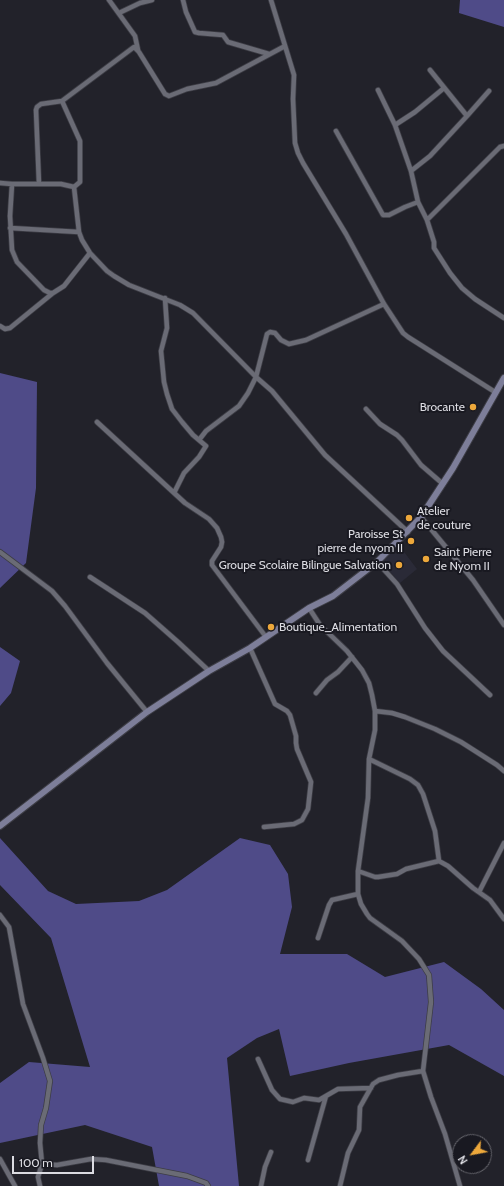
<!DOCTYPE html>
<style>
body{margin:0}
#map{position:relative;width:504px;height:1186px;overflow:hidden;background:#22222a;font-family:Cabin,sans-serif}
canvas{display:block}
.north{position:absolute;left:452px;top:1134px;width:40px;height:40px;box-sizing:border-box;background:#191921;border:1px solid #67676e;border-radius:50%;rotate:238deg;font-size:11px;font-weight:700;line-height:16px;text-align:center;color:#dcdce2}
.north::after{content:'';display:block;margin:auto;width:14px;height:18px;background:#eda83b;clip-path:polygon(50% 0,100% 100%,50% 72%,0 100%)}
.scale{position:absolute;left:12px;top:1156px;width:82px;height:18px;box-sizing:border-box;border:2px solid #dcdce2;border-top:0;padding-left:5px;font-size:12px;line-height:14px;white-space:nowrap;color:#dcdce2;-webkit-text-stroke:3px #191921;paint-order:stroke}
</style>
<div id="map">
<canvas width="504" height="1186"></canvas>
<div class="north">N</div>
<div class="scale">100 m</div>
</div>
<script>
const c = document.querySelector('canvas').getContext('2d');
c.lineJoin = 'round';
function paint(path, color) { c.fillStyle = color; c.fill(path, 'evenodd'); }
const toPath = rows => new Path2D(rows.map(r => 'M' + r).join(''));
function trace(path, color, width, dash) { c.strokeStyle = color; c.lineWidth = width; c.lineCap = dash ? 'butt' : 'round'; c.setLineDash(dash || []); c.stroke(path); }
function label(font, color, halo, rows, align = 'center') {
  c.font = font + ' Cabin,sans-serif'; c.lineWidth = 4; c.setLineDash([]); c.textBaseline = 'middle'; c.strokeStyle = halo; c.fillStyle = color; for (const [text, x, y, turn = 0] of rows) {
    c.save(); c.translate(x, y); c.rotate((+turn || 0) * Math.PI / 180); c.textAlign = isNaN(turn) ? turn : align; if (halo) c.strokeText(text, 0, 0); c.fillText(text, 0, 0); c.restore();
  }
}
paint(toPath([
 [398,544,417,569,400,583,381,561]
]), '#2a2a37');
paint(toPath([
 [460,0,504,0,504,27,459,13],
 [0,373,37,382,36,488,26,563,0,588],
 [0,647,20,661,11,693,0,706],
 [0,838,48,891,76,904,139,901,167,890,240,838,270,845,288,874,292,907,280,954,347,954,385,977,444,962,481,989,504,1010,504,1076,449,1045,349,1063,290,1076,279,1029,257,1038,227,1058,239,1186,159,1186,152,1147,85,1125,0,1143,0,1083,29,1062,90,1067,51,938,0,885]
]), '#4f4b88');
const street = toPath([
 [109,0,135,36,138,50],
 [183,0,186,12,195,32,199,33,223,35,228,42,269,54],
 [271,0,294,75,293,99,295,143,298,153,303,163,346,234,384,304,403,333,408,337,495,392],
 [119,13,140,3,152,0],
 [430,70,467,116,430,156,411,171,418,202,427,220,434,242,434,248,450,273,462,288,475,299,504,318],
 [378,90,395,125,411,171],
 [467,116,489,91],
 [395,125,415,112,444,88],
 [336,131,383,215,389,215,405,207,418,202],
 [0,183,12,184,61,184,74,187,80,182,80,141,62,101],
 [12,184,10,216,12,250,17,262,44,290,50,293,53,293],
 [39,184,36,110,37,107,41,104,62,101,134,47,139,52,165,94,169,96,187,89,216,83,285,46],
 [74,187,79,232,82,240,90,253,107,271,114,276,129,285,180,305,193,313,256,377,272,391,325,455,408,532],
 [427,220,500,147,504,146],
 [10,228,79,232],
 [165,298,167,328,161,351,164,382,167,394,172,409,182,422,193,435,206,446,199,457,184,473,174,493],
 [0,326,5,329,10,328,53,293,64,286,90,253],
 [366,409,380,424,397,435,402,440,421,465,443,484],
 [97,422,185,503,209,519,217,528,221,537,222,542,221,547,212,561,212,565,266,637],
 [199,440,206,431,239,406,248,393,256,377,267,334,270,332,275,333,281,340,289,344,306,340,384,304],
 [421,517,473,580,504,625],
 [0,552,52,591,65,606,107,663,147,712],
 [377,562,397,584,425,628,443,651,490,695],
 [90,577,145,613,178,642,209,671],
 [309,608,320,625,347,651,362,670,369,683,372,695,375,711,375,730,369,759,368,798,358,871,358,894,361,904,367,914,370,918,402,941,419,959,429,975,431,1002,423,1071,431,1097,445,1134,460,1186],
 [250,648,275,704,287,711,290,715,296,736,296,743,297,749,311,782,308,809,302,820,294,824,264,827],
 [316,693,327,680,338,672,352,657],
 [375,711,392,713,405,717,435,729,461,742,497,765,504,771],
 [369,759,410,779,418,785,423,794,435,831,439,861,448,866,473,888,490,900,504,919],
 [358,871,375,877,378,877,397,874,406,869,439,861],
 [479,892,504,843],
 [0,915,9,927,23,1004,43,1058,50,1081,46,1108,41,1125,40,1143,42,1164,38,1177,40,1186],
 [318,938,329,905,332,900,358,894],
 [258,1059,272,1090,280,1099,293,1102,304,1098,319,1100,338,1089,371,1088],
 [0,1159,15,1186],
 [308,1160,326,1096],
 [42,1164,57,1165,91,1159,106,1160,187,1176,206,1183,208,1186],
 [261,1186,265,1167,271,1152],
 [340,1186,348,1153,359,1130,360,1107,373,1084,379,1080,398,1075,423,1071]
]);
const secondary = toPath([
 [0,826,147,712,209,671,250,648,309,608,333,596,377,562,421,517,453,468,504,378]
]);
trace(street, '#3d3d45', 6);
trace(secondary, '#3d3d45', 8);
trace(street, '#6a6b75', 4.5);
trace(secondary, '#7d7e99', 6);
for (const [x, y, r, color] of [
 [473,407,4,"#eda83b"],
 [409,518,4,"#eda83b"],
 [411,541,4,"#eda83b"],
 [426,559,4,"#eda83b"],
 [399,565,4,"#eda83b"],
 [271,627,4,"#eda83b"]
]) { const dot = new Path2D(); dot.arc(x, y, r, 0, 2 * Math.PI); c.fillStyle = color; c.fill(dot); trace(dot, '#191921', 1.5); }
label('12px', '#dcdce2', '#191921', [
 ["Brocante",465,407],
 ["Atelier",417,511,"left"],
 ["de couture",417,525,"left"],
 ["Paroisse St",403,534],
 ["pierre de nyom II",403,548],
 ["Saint Pierre",434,552,"left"],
 ["de Nyom II",434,566,"left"],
 ["Groupe Scolaire Bilingue Salvation",391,565],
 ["Boutique_Alimentation",279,627,"left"]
], 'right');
</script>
